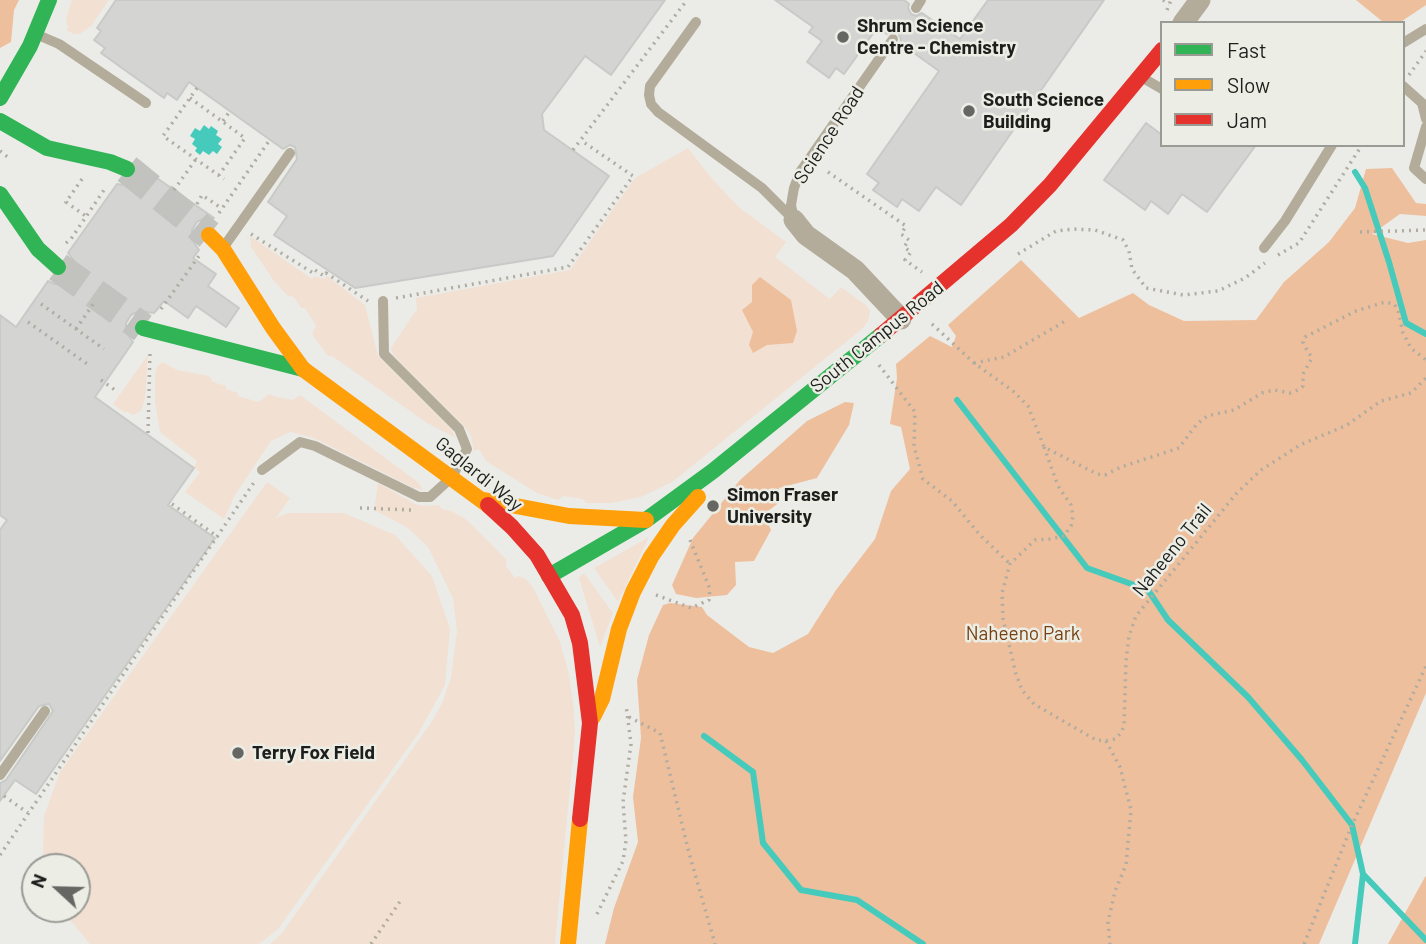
<!DOCTYPE html>
<style>
body{margin:0}
#map{position:relative;width:1426px;height:944px;overflow:hidden;background:#ebece8;font-family:Barlow,sans-serif}
canvas{display:block}
.legend{position:absolute;left:1160px;top:21px;width:245px;height:126px;box-sizing:border-box;background:#eceee6;border:2px solid #9a9b95;margin:0;padding:9px 12px;list-style:none;font-size:21px;color:#1e1f1c}
.legend li{display:flex;align-items:center;gap:14px;height:35px}
.legend b{width:35px;border:2px solid #9a9b95}
.north{position:absolute;left:21px;top:853px;width:70px;height:70px;box-sizing:border-box;background:#eceee6;border:2px solid #9a9b95;border-radius:50%;rotate:292deg;font-size:19px;font-weight:700;line-height:28px;text-align:center;color:#1e1f1c}
.north::after{content:'';display:block;margin:auto;width:24px;height:32px;background:#666763;clip-path:polygon(50% 0,100% 100%,50% 72%,0 100%)}
</style>
<div id="map">
<canvas width="1426" height="944"></canvas>
<ul class="legend">
<li><b style="height:9px;background:#30b455"></b>Fast</li>
<li><b style="height:9px;background:#ff9f0a"></b>Slow</li>
<li><b style="height:9px;background:#e5322d"></b>Jam</li>
</ul>
<div class="north">N</div>
</div>
<script>
const c = document.querySelector('canvas').getContext('2d');
c.lineJoin = 'round';
function paint(path, color) { c.fillStyle = color; c.fill(path, 'evenodd'); }
const toPath = rows => new Path2D(rows.map(r => 'M' + r).join(''));
function trace(path, color, width, dash) { c.strokeStyle = color; c.lineWidth = width; c.lineCap = dash ? 'butt' : 'round'; c.setLineDash(dash || []); c.stroke(path); }
function label(font, color, halo, rows, align = 'center') {
  c.font = font + ' Barlow,sans-serif'; c.lineWidth = 5; c.setLineDash([]); c.textBaseline = 'middle'; c.strokeStyle = halo; c.fillStyle = color; for (const [text, x, y, turn = 0] of rows) {
    c.save(); c.translate(x, y); c.rotate((+turn || 0) * Math.PI / 180); c.textAlign = isNaN(turn) ? turn : align; if (halo) c.strokeText(text, 0, 0); c.fillText(text, 0, 0); c.restore();
  }
}
paint(toPath([
 [72,0,109,0,91,26,80,34,74,34,66,30,68,27,66,19],
 [688,148,714,181,740,208,786,242,775,257,830,299,841,287,867,306,870,311,868,321,862,329,672,482,641,497,611,503,586,503,583,499,563,496,558,500,537,493,486,461,479,449,474,451,471,436,464,426,393,355,391,348,417,309,416,298,570,270,635,178],
 [250,236,312,279,314,276,324,279,327,276,365,305,378,356,451,429,456,438,427,423,332,356,328,356,312,334,316,326,305,308,301,308,294,297,288,296,274,281,251,247],
 [148,355,145,399,141,411,133,415,126,411,125,413,113,404],
 [163,362,177,370,209,376,213,382,226,386,226,389,238,393,238,396,258,402,270,394,276,397,293,400,300,395,419,483,423,490,414,488,314,438,290,432,271,441,235,495,224,519,185,492,200,472,194,468,197,461,160,432,155,402,155,374,157,366],
 [267,482,290,498,276,518,288,513,344,513,395,535,432,576,450,629,445,685,418,734,278,929,259,944,90,944,61,909,77,909,77,867,45,867,43,862,44,816,60,772],
 [378,483,415,504,423,506,440,505,441,509,451,511,466,519,506,559,506,566,515,578,518,576,526,579,534,589,560,642,569,674,574,711,575,734,555,944,270,944,282,933,306,899,433,720,443,701,451,677,457,632,453,598,428,547,408,528,374,510],
 [649,537,618,602,594,568],
 [584,573,613,613,600,647,579,578]
]), '#f2e0d3');
paint(toPath([
 [0,0,19,0,14,10,11,42,0,48],
 [1356,0,1426,0,1426,5,1399,23,1393,23,1383,22],
 [1392,168,1416,203,1426,204,1426,216,1400,214,1372,234,1408,243,1426,240,1426,693,1319,944,605,944,614,908,638,842,633,797,641,738,637,680,649,635,663,605,670,603,702,607,707,615,749,647,773,653,808,634,836,590,875,539,891,491,910,469,901,427,890,424,897,378,896,364,930,336,952,347,956,336,948,325,1021,260,1079,318,1133,293,1149,305,1184,321,1256,320,1284,282,1329,242,1355,208,1366,169],
 [760,277,791,300,797,331,793,343,767,345,753,353,749,345,753,332,742,310,752,302,752,285],
 [845,402,854,403,849,425,817,478,779,488,780,502,764,514,771,530,754,561,735,562,736,585,727,595,696,598,676,594,672,585,693,538,740,480,807,421],
 [1426,876,1426,944,1388,944,1425,877]
]), '#eebf9c');
paint(toPath([
 [204,125,209,129,211,126,218,131,216,135,222,139,218,144,222,147,217,154,213,151,209,155,203,151,200,155,195,151,197,148,192,144,195,139,190,136,195,128,200,131]
]), '#46cabb');
trace(toPath([
 [1355,172,1365,188,1389,262,1406,323,1426,334],
 [957,400,1087,568,1148,590,1168,620,1248,697,1302,760,1352,825,1363,874,1355,944],
 [704,736,753,772,763,843,801,890,857,900,923,944],
 [1363,874,1426,940]
]), '#46cabb', 6);
const building = toPath([
 [116,0,665,0,611,75,585,56,542,114,544,130,609,176,553,256,355,288,274,235,287,216,268,202,297,159,295,147,290,145,283,149,189,82,177,100,167,93,164,98,101,53,105,48,94,40,101,31,97,28,116,0],
 [775,0,904,0,909,4,908,8,911,14,916,16,922,13,960,39,988,0,1104,0,961,205,936,187,919,211,902,199,897,207,873,190,879,183,867,174,939,71,900,43,901,39,898,33,893,31,887,34,877,28,844,74,836,68,829,78,807,62,822,41,809,32,813,27,775,0],
 [1146,123,1162,135,1162,145,1256,145,1207,212,1182,194,1168,214,1151,201,1145,210,1104,180,1146,123],
 [144,169,214,218,204,218,197,222,192,230,192,240,199,250,193,258,216,274,208,286,239,308,226,327,196,306,188,318,164,301,154,313,139,311,131,315,126,323,126,332,133,342,95,397,194,468,168,505,215,538,36,794,15,780,0,801,0,783,6,780,53,711,49,704,39,706,0,761,0,530,7,520,0,515,0,315,16,327,48,281,55,284,63,284,70,279,75,271,75,262,68,253,117,184,129,186,137,183,143,176,144,169]
]);
paint(building, '#d4d5d2');
trace(building, '#c8cac7', 2);
trace(toPath([
 [127,169,209,235],
 [58,267,143,328]
]), '#c2c3bf', 30, [30, 15]);
trace(toPath([
 [1163,0,1169,4],
 [1167,10,1171,0],
 [1409,75,1426,51],
 [197,88,163,136,224,179],
 [190,98,245,138,219,175],
 [223,121,230,111],
 [573,150,687,0],
 [0,151,9,158],
 [828,172,906,226,901,234,909,240,904,247,911,252,905,260,922,272],
 [82,179,66,202,87,217],
 [174,190,196,159],
 [197,204,202,195,221,208],
 [219,213,269,141],
 [1360,232,1426,230],
 [251,234,313,273,315,270,324,276,326,273,368,301],
 [66,243,71,239,106,187],
 [1018,254,1056,231,1073,229,1095,230,1123,240,1129,251,1132,269,1146,288,1183,295,1218,291,1245,278,1265,263],
 [1278,255,1299,243,1362,145],
 [396,298,568,267,633,176,582,141],
 [41,304,104,349],
 [161,309,199,256],
 [28,322,90,366],
 [932,324,974,363,1013,391,1028,406,1044,447,1097,474,1105,475,1121,467,1179,448,1196,425,1207,416,1234,410,1262,393,1274,390,1290,393,1298,390,1303,386,1303,374,1312,358,1305,347,1303,342,1305,337,1356,311,1385,302,1394,304,1398,310,1403,333,1411,348,1426,360],
 [76,329,94,303],
 [974,363,1004,357,1067,320],
 [879,365,915,412,914,446,923,479,952,501,979,534,1010,564],
 [101,380,115,390],
 [148,433,150,353],
 [1044,447,1058,486,1071,505,1073,516,1071,526,1064,536,1051,539,1035,540,1010,564,1002,593,1003,619,1016,674,1022,690,1034,704,1096,740,1106,741,1115,739,1121,733,1124,726,1126,661,1129,636,1136,616,1236,494,1261,470,1300,445,1347,425,1381,401,1411,393,1426,378],
 [172,504,218,537],
 [360,508,412,510],
 [656,595,691,608,709,600,710,589,690,540],
 [629,717,660,733,689,853,715,944],
 [1106,741,1120,767,1131,810,1126,865,1115,891,1108,922,1110,944],
 [4,796,28,813],
 [0,855,255,481],
 [597,914,623,861,626,841,623,802,631,744,626,705],
 [371,944,401,900],
 [1304,944,1352,825,1426,666]
]), '#b0aca1', 3.5, [2, 5]);
trace(toPath([
 [916,8,921,0],
 [696,22,650,86,649,95,651,104,658,112,762,188,794,220],
 [38,35,59,44,146,103],
 [1403,43,1426,29],
 [1143,78,1162,89],
 [1403,86,1422,103,1426,119],
 [1426,127,1414,168,1426,179],
 [794,220,791,205,794,188,800,172,893,39],
 [223,248,290,153],
 [1264,248,1285,221,1332,145],
 [262,470,300,442,315,446,419,497,430,497,452,477,467,449,459,429,384,354,383,301],
 [0,775,45,711]
]), '#b4ac9a', 10);
trace(toPath([
 [1183,23,1200,0],
 [794,220,806,235,855,270,901,319]
]), '#b4ac9a', 21);
trace(toPath([
 [0,98,30,46,49,0],
 [0,121,47,148,110,162,127,169],
 [0,194,38,249,58,267],
 [143,328,303,369],
 [549,576,646,520,713,471,881,335]
]), '#30b455', 16);
trace(toPath([
 [209,235,223,249,273,328,303,369,488,505],
 [484,500,569,516,646,520],
 [593,717,602,699,619,629,633,592,651,557,673,525,698,497],
 [568,944,580,819]
]), '#ff9f0a', 16);
trace(toPath([
 [881,335,1011,225,1050,185,1162,50],
 [488,505,512,527,537,555,572,615,580,643,590,723,580,819]
]), '#e5322d', 16);
for (const [x, y, r, color] of [
 [843,37,7,"#666763"],
 [969,111,7,"#666763"],
 [713,506,7,"#666763"],
 [238,753,7,"#666763"]
]) { const dot = new Path2D(); dot.arc(x, y, r, 0, 2 * Math.PI); c.fillStyle = color; c.fill(dot); trace(dot, '#eceee6', 2.5); }
label('bold 19px', '#1e1f1c', '#eceee6', [
 ["Shrum Science",857,26],
 ["Centre - Chemistry",857,48],
 ["South Science",983,100],
 ["Building",983,122],
 ["Simon Fraser",727,495],
 ["University",727,517],
 ["Terry Fox Field",252,753]
], 'left');
label('19px', '#1e1f1c', '#eceee6', [
 ["Science Road",829,135,-57],
 ["South Campus Road",877,337,-39],
 ["Gaglardi Way",479,474,39],
 ["Naheeno Trail",1172,550,-51]
]);
label('19px', '#764011', '#eceee6', [
 ["Naheeno Park",1023,634]
]);
</script>
